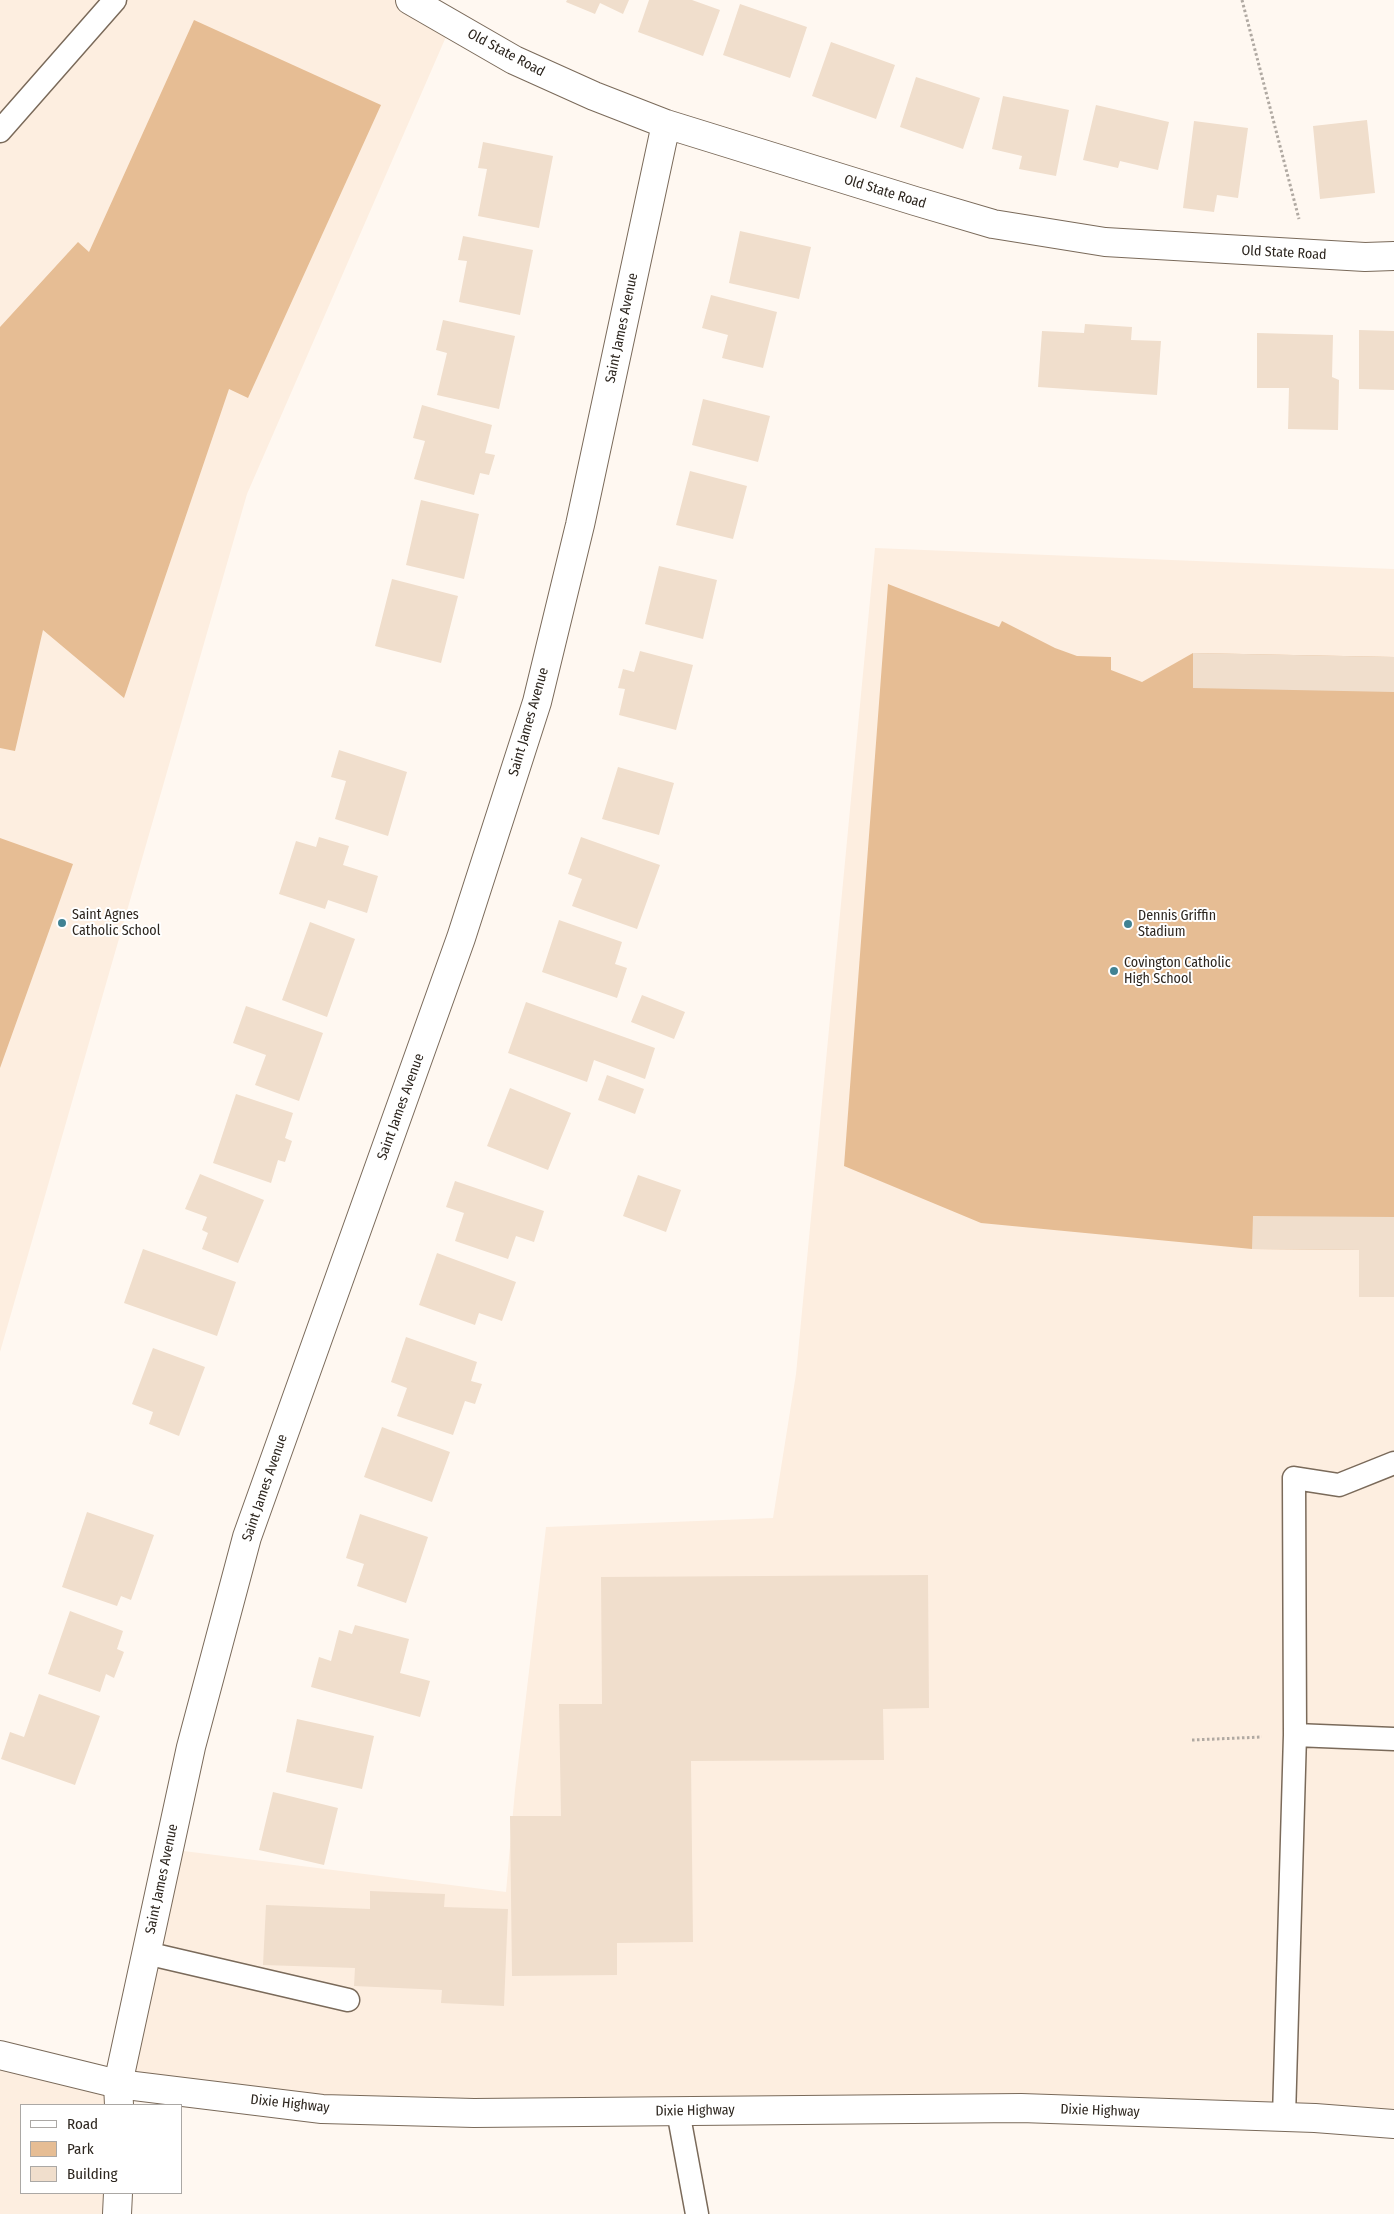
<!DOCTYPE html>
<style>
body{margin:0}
#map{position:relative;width:1394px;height:2214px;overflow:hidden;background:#fff8f1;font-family:"Fira Sans Condensed",sans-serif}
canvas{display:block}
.legend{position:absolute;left:20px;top:2104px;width:162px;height:90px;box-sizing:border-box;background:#fff;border:1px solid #aba8a5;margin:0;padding:6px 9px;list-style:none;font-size:15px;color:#2d261f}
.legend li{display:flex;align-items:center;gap:10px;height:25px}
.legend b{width:25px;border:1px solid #aba8a5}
</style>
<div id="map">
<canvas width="1394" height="2214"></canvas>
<ul class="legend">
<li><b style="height:6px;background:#fff"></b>Road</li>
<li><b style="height:14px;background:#e6bd94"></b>Park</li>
<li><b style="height:14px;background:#f0decc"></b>Building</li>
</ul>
</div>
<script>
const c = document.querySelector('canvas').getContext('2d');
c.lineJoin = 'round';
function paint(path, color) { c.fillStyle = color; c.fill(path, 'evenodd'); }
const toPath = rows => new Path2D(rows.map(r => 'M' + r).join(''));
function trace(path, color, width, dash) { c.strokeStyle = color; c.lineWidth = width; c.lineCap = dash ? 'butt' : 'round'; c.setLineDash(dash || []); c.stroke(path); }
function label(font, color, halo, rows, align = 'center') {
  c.font = font + ' "Fira Sans Condensed",sans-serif'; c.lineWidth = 4; c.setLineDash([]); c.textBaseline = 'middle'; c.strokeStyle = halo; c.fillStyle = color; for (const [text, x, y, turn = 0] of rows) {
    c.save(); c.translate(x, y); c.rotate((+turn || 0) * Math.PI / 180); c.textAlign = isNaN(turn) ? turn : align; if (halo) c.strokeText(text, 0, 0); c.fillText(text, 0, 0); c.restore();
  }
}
paint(toPath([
 [0,0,410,0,452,23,247,494,0,1352],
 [875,548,1394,569,1394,2125,474,2113,118,2084,119,2105,21,2105,21,2193,118,2193,117,2214,0,2214,0,2055,118,2084,168,1849,506,1892,515,1790,546,1527,773,1518,796,1374]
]), '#fdeee0');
paint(toPath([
 [194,20,381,105,248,398,229,389,124,698,43,630,15,751,0,748,0,327,78,242,89,252],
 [888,584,999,627,1002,621,1055,648,1077,656,1111,657,1111,670,1142,682,1193,653,1394,657,1394,1297,1359,1297,1359,1250,1252,1249,981,1223,844,1166],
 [0,838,73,864,0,1068]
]), '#e6bd94');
paint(toPath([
 [567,0,629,0,623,14,600,3,595,14,566,2],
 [649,0,692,0,720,10,703,56,638,32],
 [740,4,807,27,790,78,723,55],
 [831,42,895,65,876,119,812,96],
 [916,77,980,98,963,149,900,127],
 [1003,96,1069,110,1056,176,1019,169,1022,156,992,149],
 [1096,105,1169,122,1158,170,1120,161,1118,168,1083,160],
 [1367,120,1375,193,1320,199,1313,126],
 [1194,121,1248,128,1238,198,1217,195,1214,212,1183,208],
 [483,142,553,156,539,228,478,216,487,169,478,168],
 [740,231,811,247,799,299,729,283],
 [463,236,533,250,520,315,459,302,467,261,458,260],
 [711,295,777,312,763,368,722,358,728,335,702,328],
 [443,320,515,336,499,409,437,395,447,353,436,350],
 [1085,324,1132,327,1131,340,1161,341,1157,395,1038,387,1042,331,1084,333],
 [1359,330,1394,331,1394,390,1359,389],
 [1257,333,1333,335,1332,377,1339,380,1338,430,1288,429,1289,388,1257,388],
 [703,399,770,416,758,462,692,445],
 [422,405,492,425,485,453,495,455,489,475,480,473,474,495,414,479,425,441,413,438],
 [690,471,747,486,733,539,676,525],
 [421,500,479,514,464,579,406,565],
 [659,566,717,580,703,639,645,624],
 [392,579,458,596,441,663,375,646],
 [640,651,693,665,676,730,619,715,625,689,618,688,623,669,634,672],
 [1193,653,1394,657,1394,692,1193,688],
 [339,750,407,772,388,836,335,819,346,781,331,777],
 [618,767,674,783,659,835,602,819],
 [319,837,349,846,343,865,378,876,367,913,328,900,325,909,279,894,296,841,316,847],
 [581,837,660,865,637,929,572,906,582,879,568,874],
 [559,920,622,942,615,964,627,968,617,998,542,972],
 [310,922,355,939,327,1017,282,1000],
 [642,995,685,1012,674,1039,631,1022],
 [526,1002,655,1048,645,1079,594,1060,587,1082,508,1053],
 [246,1006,323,1033,299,1101,255,1085,266,1055,233,1043],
 [607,1075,644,1089,635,1114,598,1100],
 [510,1088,571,1113,548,1170,487,1146],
 [236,1094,293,1113,285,1138,292,1141,285,1162,278,1160,271,1183,213,1163],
 [200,1174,264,1200,238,1263,202,1249,208,1233,202,1230,207,1217,185,1209],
 [638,1175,681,1190,666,1232,623,1216],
 [455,1181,544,1211,534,1242,516,1236,508,1259,455,1241,464,1213,446,1207],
 [1253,1216,1394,1217,1394,1297,1359,1297,1359,1250,1252,1249],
 [143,1249,236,1282,217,1336,124,1303],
 [437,1253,516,1282,502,1321,479,1313,475,1325,419,1305],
 [406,1337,477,1362,471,1381,482,1384,475,1404,465,1401,453,1435,397,1416,407,1388,391,1382],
 [153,1348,205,1367,179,1436,149,1424,153,1412,132,1404],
 [382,1427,450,1452,432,1502,364,1477],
 [87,1512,154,1535,131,1600,121,1596,117,1606,62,1587],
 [360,1514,428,1537,406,1603,357,1586,364,1564,346,1558],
 [928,1575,929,1708,883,1709,884,1760,691,1761,693,1942,617,1943,617,1975,512,1976,510,1816,561,1816,559,1704,602,1704,601,1577],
 [70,1611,123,1631,117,1649,124,1652,114,1678,106,1674,100,1692,48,1674],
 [355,1625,409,1639,400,1673,430,1681,420,1717,311,1687,319,1657,331,1661,339,1630,352,1634],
 [39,1694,100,1716,75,1785,1,1759,10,1732,24,1737],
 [297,1719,374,1736,362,1789,286,1772],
 [273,1792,338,1808,324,1865,259,1850],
 [370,1891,445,1894,444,1907,508,1909,504,2006,441,2003,442,1990,354,1986,355,1968,263,1965,266,1905,370,1909]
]), '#f0decc');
const lane = toPath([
 [0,131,115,0],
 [1295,1735,1394,1739],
 [146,1953,348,2000],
 [678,2111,697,2214],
 [1284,2117,1295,1735,1294,1478,1339,1485,1394,1463]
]);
const street = toPath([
 [410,0,514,60,594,96,666,124,915,201,993,224,1105,242,1365,257,1394,256],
 [119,2105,118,2084,191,1747,247,1537,461,938,537,702,580,525,666,124],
 [117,2214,118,2193]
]);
const primary = toPath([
 [0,2055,118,2084,322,2109,474,2113,1021,2108,1315,2118,1394,2124]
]);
trace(lane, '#7a6a5a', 25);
trace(street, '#7a6a5a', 30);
trace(primary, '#7a6a5a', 30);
trace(toPath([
 [1242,0,1299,219],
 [1192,1740,1262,1737]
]), '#b0a9a2', 3, [2.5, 2.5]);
trace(lane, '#fff', 22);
trace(street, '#fff', 28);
trace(primary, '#fff', 28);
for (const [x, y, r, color] of [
 [62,923,5,"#408293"],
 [1128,924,5,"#408293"],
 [1114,971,5,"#408293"]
]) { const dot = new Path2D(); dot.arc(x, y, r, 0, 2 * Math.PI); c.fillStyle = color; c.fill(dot); trace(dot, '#fff', 2); }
label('14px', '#2d261f', '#fff', [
 ["Old State Road",506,53,28],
 ["Old State Road",885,192,17],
 ["Old State Road",1284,253,3],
 ["Saint James Avenue",622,328,-78],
 ["Saint James Avenue",529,722,-74],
 ["Saint James Avenue",401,1107,-70],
 ["Saint James Avenue",265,1488,-71],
 ["Saint James Avenue",162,1879,-78],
 ["Dixie Highway",290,2104,6],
 ["Dixie Highway",695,2111,-1],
 ["Dixie Highway",1100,2111,2]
]);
label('14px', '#2d261f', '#fff', [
 ["Saint Agnes",72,915],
 ["Catholic School",72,931],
 ["Dennis Griffin",1138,916],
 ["Stadium",1138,932],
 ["Covington Catholic",1124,963],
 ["High School",1124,979]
], 'left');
</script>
